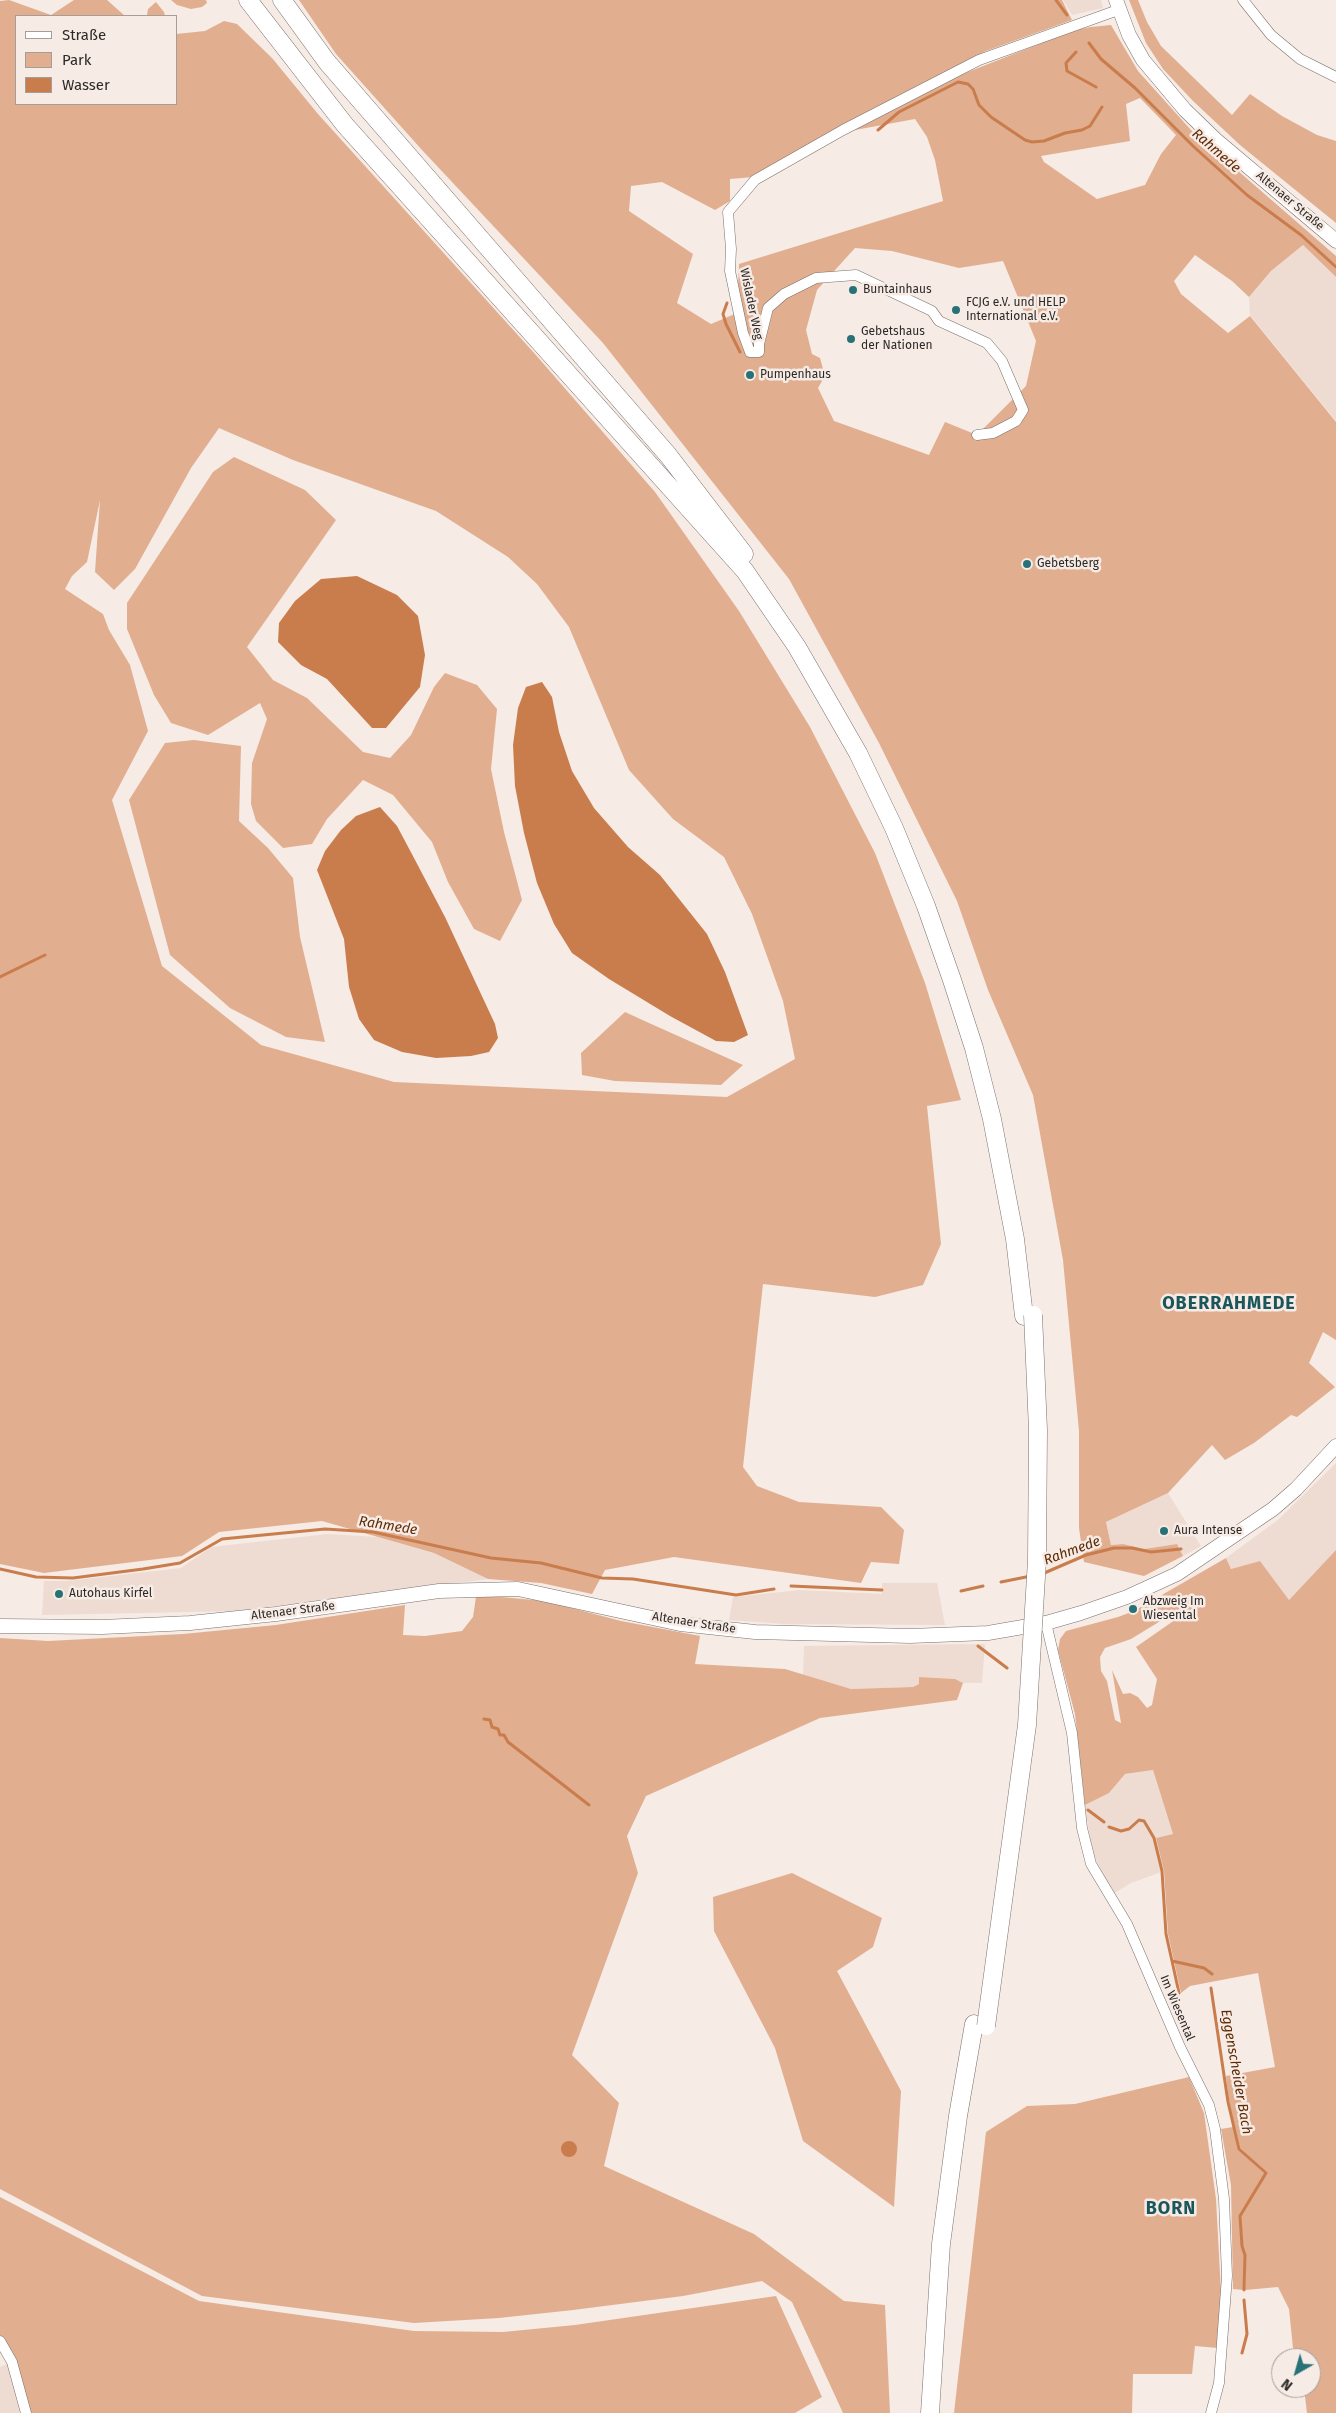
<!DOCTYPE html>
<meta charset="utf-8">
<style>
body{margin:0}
#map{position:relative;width:1336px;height:2413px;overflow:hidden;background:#f6ebe5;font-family:"Fira Sans",sans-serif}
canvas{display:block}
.legend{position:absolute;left:15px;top:15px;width:162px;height:90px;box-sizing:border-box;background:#f6ebe5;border:1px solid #a69d99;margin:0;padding:6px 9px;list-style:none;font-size:15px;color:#2d2927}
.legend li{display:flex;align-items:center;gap:10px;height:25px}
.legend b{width:25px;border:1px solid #a69d99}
.north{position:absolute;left:1271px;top:2348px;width:50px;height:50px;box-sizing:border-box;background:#f6ebe5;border:1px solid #a69d99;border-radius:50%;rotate:218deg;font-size:14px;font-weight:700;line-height:20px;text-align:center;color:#2d2927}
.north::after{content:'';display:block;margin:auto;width:18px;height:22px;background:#287277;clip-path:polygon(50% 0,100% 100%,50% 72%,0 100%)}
</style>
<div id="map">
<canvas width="1336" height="2413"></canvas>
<ul class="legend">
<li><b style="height:6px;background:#fff"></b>Straße</li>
<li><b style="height:14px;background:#e2ae90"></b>Park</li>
<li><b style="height:14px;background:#ca7d4c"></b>Wasser</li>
</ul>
<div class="north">N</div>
</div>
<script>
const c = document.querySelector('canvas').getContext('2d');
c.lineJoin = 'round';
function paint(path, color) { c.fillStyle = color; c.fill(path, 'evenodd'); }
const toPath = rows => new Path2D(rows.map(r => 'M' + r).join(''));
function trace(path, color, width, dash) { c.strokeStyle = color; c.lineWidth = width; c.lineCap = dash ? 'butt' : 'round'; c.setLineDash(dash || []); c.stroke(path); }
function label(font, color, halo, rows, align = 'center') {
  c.font = font + ' "Fira Sans",sans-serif'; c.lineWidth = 5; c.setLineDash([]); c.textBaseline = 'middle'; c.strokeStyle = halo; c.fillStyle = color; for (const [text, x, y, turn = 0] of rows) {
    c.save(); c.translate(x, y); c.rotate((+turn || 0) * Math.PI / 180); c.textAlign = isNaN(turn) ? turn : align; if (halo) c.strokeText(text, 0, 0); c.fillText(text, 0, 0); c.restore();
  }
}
paint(toPath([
 [1063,0,1101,0,1103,8,1072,15],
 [1303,245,1336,277,1336,421,1250,315,1249,297,1271,271],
 [1336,1463,1336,1550,1289,1600,1260,1561,1231,1569,1226,1558,1279,1519],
 [1168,1493,1201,1546,1183,1556,1177,1544,1144,1549,1123,1544,1111,1545,1106,1522],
 [328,1534,377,1537,434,1553,488,1579,237,1611,42,1615,44,1581,67,1581,181,1568,211,1547],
 [882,1583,937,1583,945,1625,784,1624,729,1620,733,1597,800,1590,882,1594],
 [985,1644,982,1683,963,1683,955,1679,920,1677,919,1684,913,1687,851,1689,803,1675,804,1646],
 [1153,1770,1173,1834,1156,1838,1164,1871,1131,1883,1113,1894,1092,1852,1085,1805,1109,1793,1125,1774],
 [9,2363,24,2413,0,2413,0,2367]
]), '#eedcd2');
paint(toPath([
 [9,0,51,15,74,0,107,0,125,16,16,16,16,104,176,104,176,34,205,31,224,21,237,24,272,58,318,114,535,354,655,492,739,611,810,727,875,853,925,983,961,1100,927,1106,941,1244,923,1285,875,1297,763,1284,743,1467,757,1486,799,1502,881,1507,904,1530,899,1564,871,1562,861,1583,674,1557,605,1570,592,1594,541,1583,488,1579,434,1553,322,1521,219,1532,182,1556,44,1573,0,1564,0,1],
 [219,428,293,460,436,511,508,557,537,584,569,627,629,770,673,819,724,857,752,914,783,1001,795,1059,727,1097,394,1082,261,1045,162,966,112,800,148,731,130,665,109,630,103,614,65,589,72,576,87,562,100,500,95,572,114,590,135,569,191,468],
 [171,0,206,0,207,3,202,7,191,9,177,5],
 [299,0,1062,0,1072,20,986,51,841,126,754,177,730,179,730,201,715,210,662,182,631,186,629,211,693,254,677,303,711,324,737,313,739,264,943,201,935,160,927,137,915,119,844,132,950,79,1075,30,1091,27,1111,25,1138,71,1191,130,1336,256,1336,277,1303,245,1271,271,1249,297,1232,281,1195,255,1174,281,1181,294,1228,333,1250,316,1336,422,1336,1340,1323,1332,1309,1363,1335,1387,1297,1417,1291,1415,1254,1443,1225,1460,1212,1445,1168,1493,1106,1522,1111,1545,1123,1544,1144,1549,1177,1544,1183,1556,1144,1576,1084,1562,1079,1528,1079,1431,1063,1260,1033,1095,988,990,957,901,879,743,789,579,603,343,422,150,336,54],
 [1140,98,1176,135,1161,154,1145,185,1097,199,1044,162,1041,156,1130,141,1126,104],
 [855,248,892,251,959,268,1003,261,1036,341,1026,386,977,435,945,422,929,455,834,421,818,388,825,376,820,358,812,354,806,330,817,290],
 [1129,0,1138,0,1147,22,1161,46,1232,115,1250,94,1282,116,1317,135,1336,141,1336,223,1240,145,1193,101,1163,69,1146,43],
 [156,2,164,12,165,16,147,15,148,9],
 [234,457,305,490,336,520,247,647,273,680,307,698,363,752,390,758,411,735,434,687,445,673,477,685,497,709,491,769,504,832,522,900,500,941,474,929,448,882,432,842,393,795,363,780,327,819,312,844,283,848,256,821,251,804,252,763,267,719,260,703,208,735,171,723,154,695,127,629,127,603,213,472],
 [194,740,241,746,239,821,268,848,293,878,300,937,325,1042,286,1037,230,1008,170,955,129,800,165,743],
 [625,1012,649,1023,743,1065,721,1085,615,1081,582,1075,581,1053],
 [1336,1550,1336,2413,1307,2413,1304,2388,1311,2388,1311,2358,1294,2358,1289,2309,1278,2287,1245,2290,1246,2254,1243,2246,1241,2216,1267,2173,1240,2148,1229,2102,1226,2076,1275,2067,1258,1973,1190,1986,1181,1993,1168,1934,1164,1871,1156,1838,1173,1834,1153,1770,1125,1774,1109,1793,1085,1805,1075,1714,1058,1650,1060,1639,1066,1631,1118,1617,1134,1611,1226,1558,1231,1569,1260,1561,1289,1600],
 [1180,1609,1182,1615,1136,1647,1157,1679,1152,1705,1147,1708,1138,1697,1130,1693,1123,1694,1112,1670,1121,1723,1115,1720,1107,1681,1101,1671,1100,1657,1105,1648,1131,1639],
 [490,1596,545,1601,621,1621,700,1636,695,1664,785,1669,851,1689,913,1687,919,1684,919,1677,955,1679,963,1683,957,1700,820,1718,646,1796,627,1836,638,1873,572,2055,619,2103,604,2166,754,2234,844,2301,885,2305,890,2413,843,2413,792,2302,762,2281,683,2296,573,2310,499,2318,414,2323,202,2296,0,2189,0,1638,48,1641,183,1634,276,1625,405,1605,403,1635,425,1636,462,1631,473,1617,476,1597],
 [792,1873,882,1918,873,1947,837,1971,901,2091,894,2207,803,2141,775,2048,714,1931,713,1897],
 [1189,2077,1204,2113,1216,2199,1221,2293,1218,2348,1195,2346,1192,2374,1133,2374,1132,2413,954,2413,986,2132,1027,2106,1075,2104],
 [1233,2127,1238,2149,1265,2174,1239,2216,1244,2255,1244,2290,1233,2289,1231,2185,1221,2129],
 [0,2197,199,2301,414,2331,503,2332,575,2325,776,2296,822,2397,795,2413,29,2413,14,2360,0,2335]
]), '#e2ae90');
paint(toPath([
 [357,576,397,595,418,616,425,655,420,687,386,728,372,728,327,679,301,665,278,642,279,623,295,601,321,579],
 [542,682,552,697,559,732,572,771,594,808,628,847,660,875,707,934,725,972,748,1035,734,1042,716,1041,670,1016,609,979,572,953,554,924,537,883,524,833,515,786,513,745,518,708,526,687],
 [380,807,397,826,414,858,445,917,495,1024,498,1038,489,1052,471,1056,436,1058,402,1052,374,1040,359,1019,349,987,344,939,317,870,325,851,341,830,356,816],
 '561 2149a8 8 0 1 1 16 0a8 8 0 1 1-16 0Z'
]), '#ca7d4c');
trace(toPath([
 [1056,0,1067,15],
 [1089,43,1101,59,1135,88,1193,146,1247,195,1301,235,1336,267],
 [1076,52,1066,63,1067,71,1096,87],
 [878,130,899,112,958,82,968,84,973,89,979,105,991,117,1025,140,1032,142,1044,141,1065,133,1082,130,1090,126,1102,107],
 [727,303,723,314,726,324,740,352],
 [0,977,45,955],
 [0,1569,36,1577,73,1578,143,1569,180,1563,222,1539,325,1529,373,1532,491,1558,541,1563,602,1578,633,1579,736,1595,774,1589],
 [1042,1574,1086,1555,1114,1548,1132,1548,1151,1552,1181,1549],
 [1001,1582,1031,1576],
 [791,1586,882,1590],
 [961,1591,983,1586],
 [978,1646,1007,1668],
 [484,1719,490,1720,492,1727,498,1729,500,1735,504,1735,508,1742,589,1805],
 [1088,1810,1104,1822],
 [1109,1827,1121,1831,1129,1829,1139,1820,1144,1821,1154,1838,1162,1871,1166,1934,1172,1961,1204,1968,1212,1974],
 [1172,1961,1179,1993],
 [1211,1988,1228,2102,1239,2149,1266,2173,1240,2216,1242,2246,1245,2255,1244,2290],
 [1242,2353,1247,2334,1244,2300]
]), '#ca7d4c', 3);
const minor = toPath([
 [1243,0,1271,35,1300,59,1336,77],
 [977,435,993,433,1016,421,1023,410,1002,361,987,343,939,321,932,311,856,275,816,278,784,294,768,308,759,344,759,352,750,352,743,333,730,271,731,249,728,212,755,180,843,130,979,60,1118,10],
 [1046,1623,1072,1733,1082,1828,1091,1864,1127,1924,1180,2047,1209,2105,1215,2129,1224,2199,1227,2276,1219,2383,1211,2413],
 [0,2341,12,2362,26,2413]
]);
const secondary = toPath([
 [1116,0,1129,35,1143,60,1185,110,1215,139,1336,241],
 [0,1626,102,1627,190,1623,276,1614,439,1591,518,1589,680,1624,755,1632,910,1636,988,1633,1046,1623,1081,1613,1127,1597,1177,1574,1273,1509,1296,1489,1336,1446]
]);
const motorway = toPath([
 [248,0,345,125,745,571,797,647,858,753,894,828,926,906,952,980,974,1048,992,1119,1015,1239,1024,1316],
 [282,0,327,62,668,455,744,554],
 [930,2413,941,2244,958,2116,974,2024]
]);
trace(minor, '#7a706b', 11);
trace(secondary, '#7a706b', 15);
trace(motorway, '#7a706b', 19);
trace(minor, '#fff', 10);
trace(secondary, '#fff', 14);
trace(motorway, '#fff', 18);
const motorwayBridge = toPath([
 [986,2026,1027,1725,1037,1560,1038,1430,1033,1315]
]);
trace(motorwayBridge, '#7a706b', 19, []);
trace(motorwayBridge, '#fff', 18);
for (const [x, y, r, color] of [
 [853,290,5,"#287277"],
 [956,310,5,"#287277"],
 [851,339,5,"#287277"],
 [750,375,5,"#287277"],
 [1027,564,5,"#287277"],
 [1164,1531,5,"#287277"],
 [59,1594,5,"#287277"],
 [1133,1609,5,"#287277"]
]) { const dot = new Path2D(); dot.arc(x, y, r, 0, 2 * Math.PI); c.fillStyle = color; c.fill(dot); trace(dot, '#f6ebe5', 2); }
label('12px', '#2d2927', '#f6ebe5', [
 ["Altenaer Straße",1290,201,40],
 ["Wislader Weg",751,304,78],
 ["Altenaer Straße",293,1611,-7],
 ["Altenaer Straße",694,1623,9],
 ["Im Wiesental",1177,2008,67]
]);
label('12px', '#2d2927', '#f6ebe5', [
 ["Buntainhaus",863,290],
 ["FCJG e.V. und HELP",966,303],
 ["International e.V.",966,317],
 ["Gebetshaus",861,332],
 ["der Nationen",861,346],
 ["Pumpenhaus",760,375],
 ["Gebetsberg",1037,564],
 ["Aura Intense",1174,1531],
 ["Autohaus Kirfel",69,1594],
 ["Abzweig Im",1143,1602],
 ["Wiesental",1143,1616]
], 'left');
label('italic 14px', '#5e2b04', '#f6ebe5', [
 ["Rahmede",1216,151,41],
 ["Rahmede",388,1526,9],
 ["Rahmede",1072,1551,-20],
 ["Eggenscheider Bach",1236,2072,80]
]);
c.letterSpacing = '1px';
label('bold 18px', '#1a565a', '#f6ebe5', [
 ["OBERRAHMEDE",1229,1304],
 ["BORN",1171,2209]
]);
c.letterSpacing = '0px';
</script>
